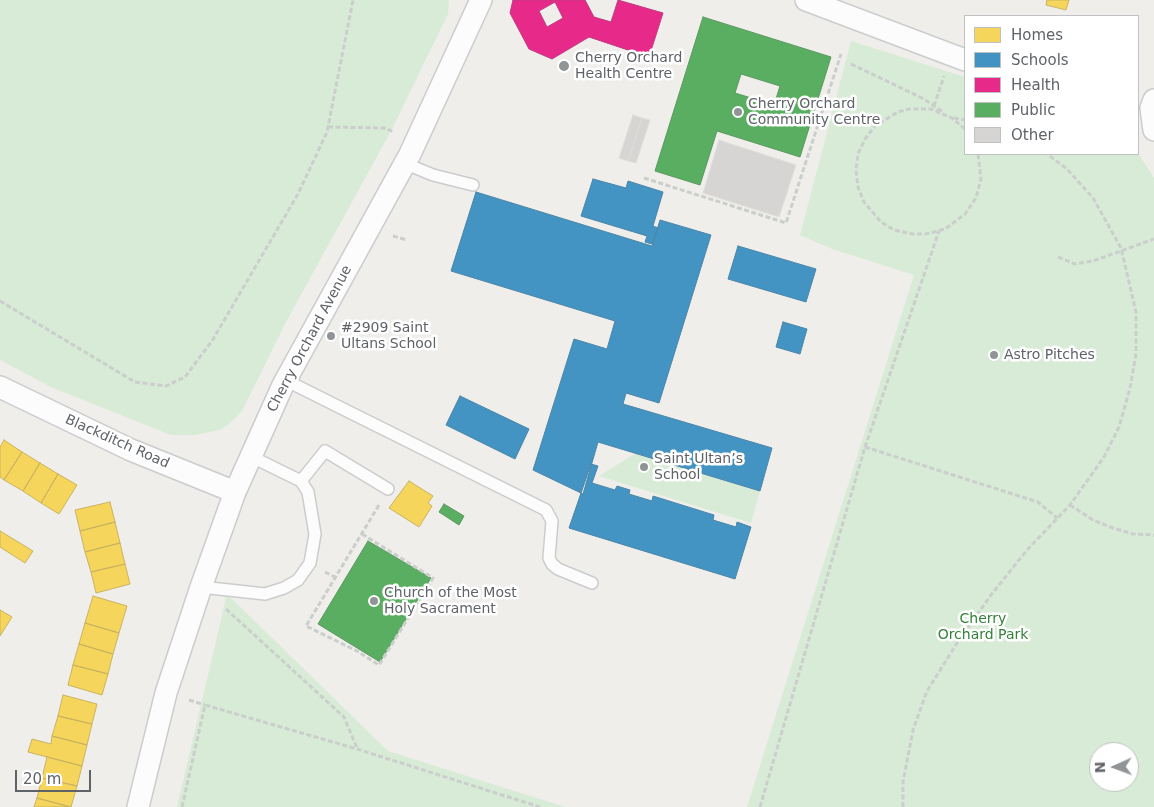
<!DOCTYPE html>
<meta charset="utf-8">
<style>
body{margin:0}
#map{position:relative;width:1154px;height:807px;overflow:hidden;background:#efeeea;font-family:"DejaVu Sans",sans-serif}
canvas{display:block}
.legend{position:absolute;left:964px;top:15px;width:175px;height:140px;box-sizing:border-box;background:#fff;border:1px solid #bfc1c3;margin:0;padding:6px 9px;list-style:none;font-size:15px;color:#5f6368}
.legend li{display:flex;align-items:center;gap:10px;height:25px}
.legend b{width:25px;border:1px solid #bfc1c3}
.north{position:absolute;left:1089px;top:742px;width:50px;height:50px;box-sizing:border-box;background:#fff;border:1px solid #bfc1c3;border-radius:50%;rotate:268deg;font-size:14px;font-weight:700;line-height:20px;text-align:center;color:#5f6368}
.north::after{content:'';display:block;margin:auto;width:18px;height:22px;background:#919496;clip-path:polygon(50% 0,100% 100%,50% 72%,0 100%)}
.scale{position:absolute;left:15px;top:770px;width:76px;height:22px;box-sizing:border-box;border:2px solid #5f6368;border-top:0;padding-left:6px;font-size:15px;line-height:18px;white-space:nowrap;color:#5f6368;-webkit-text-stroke:4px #fff;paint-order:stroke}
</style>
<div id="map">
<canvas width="1154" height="807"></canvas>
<ul class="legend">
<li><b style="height:14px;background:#f6d55c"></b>Homes</li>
<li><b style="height:14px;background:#4393c3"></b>Schools</li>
<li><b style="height:14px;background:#e7298a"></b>Health</li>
<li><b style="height:14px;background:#5aae61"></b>Public</li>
<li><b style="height:14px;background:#d6d5d3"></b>Other</li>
</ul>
<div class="north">N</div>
<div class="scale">20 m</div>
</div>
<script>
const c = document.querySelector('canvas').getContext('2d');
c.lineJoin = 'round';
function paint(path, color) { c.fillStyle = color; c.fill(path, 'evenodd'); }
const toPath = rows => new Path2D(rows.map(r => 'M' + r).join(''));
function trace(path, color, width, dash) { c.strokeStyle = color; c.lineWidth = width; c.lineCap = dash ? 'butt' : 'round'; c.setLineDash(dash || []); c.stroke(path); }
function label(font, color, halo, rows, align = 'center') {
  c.font = font + ' "DejaVu Sans",sans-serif'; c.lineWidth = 5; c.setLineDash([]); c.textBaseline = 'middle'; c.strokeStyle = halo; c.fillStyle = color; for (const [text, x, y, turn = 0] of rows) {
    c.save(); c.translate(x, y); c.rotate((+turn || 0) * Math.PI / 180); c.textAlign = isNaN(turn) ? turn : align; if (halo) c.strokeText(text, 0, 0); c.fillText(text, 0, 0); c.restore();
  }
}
paint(toPath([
 [0,0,449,0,448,14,391,131,286,322,242,411,229,424,220,430,195,435,171,435,53,388,0,360],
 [851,41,965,77,965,154,1138,153,1154,178,1154,807,747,807,914,275,832,249,800,235],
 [1099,752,1129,752,1129,782,1099,782],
 [636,453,760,491,751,523,599,476],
 [227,594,388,751,565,807,177,807]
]), '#d8ebd6');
const homes = toPath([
 [1047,0,1069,0,1066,10,1046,5,1047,0],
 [4,440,22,452,4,480,0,477,0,447,4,440],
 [22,452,40,463,23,491,4,480,22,452],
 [40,463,58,474,41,503,23,491,40,463],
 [58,474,77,485,59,514,41,503,58,474],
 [409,481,433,496,428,503,432,506,419,527,389,508,409,481],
 [110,502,115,522,80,531,75,510,110,502],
 [115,522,120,543,85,552,80,531,115,522],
 [0,531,33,551,25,563,0,547,0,531],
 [120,543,125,564,91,572,85,552,120,543],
 [125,564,130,584,96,593,91,572,125,564],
 [93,596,127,606,119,633,85,623,93,596],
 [0,610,12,617,0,636,0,610],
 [85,623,119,633,113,654,79,644,85,623],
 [79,644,113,654,108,674,73,665,79,644],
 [73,665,108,674,102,695,68,685,73,665],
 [63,695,97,704,92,724,58,716,63,695],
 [58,716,92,724,87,745,52,736,58,716],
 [52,736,87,745,82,766,28,752,32,739,51,744,52,736],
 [47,757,82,766,77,786,42,778,47,757],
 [42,778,77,786,71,807,37,798,42,778],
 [37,798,70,807,34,807,37,798]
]);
paint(homes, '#f6d55c');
trace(homes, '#c9b360', 1);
const schools = toPath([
 [593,179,626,188,628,181,663,192,653,226,658,228,652,244,645,242,647,236,581,216,593,179],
 [476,192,652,246,660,220,711,235,659,403,626,393,623,404,772,448,760,491,598,442,583,494,533,470,574,339,607,349,615,321,451,271,476,192],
 [738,246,816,269,806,302,728,279,738,246],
 [783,322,807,329,800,354,776,347,783,322],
 [460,396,529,429,515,459,446,425,460,396],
 [591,464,598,466,592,483,615,490,617,486,630,490,629,494,652,501,653,496,714,515,713,520,736,527,737,522,751,527,735,579,569,528,591,464]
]);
paint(schools, '#4393c3');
trace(schools, '#4b85a8', 1);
const health = toPath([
 [513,0,585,0,594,17,611,22,618,0,663,13,649,57,589,37,552,59,529,49,510,13,513,0],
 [555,2,563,18,547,27,539,11,555,2]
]);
paint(health, '#e7298a');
trace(health, '#be3a80', 1);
const public = toPath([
 [703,17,831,57,800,157,717,131,700,185,655,171,703,17],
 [741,74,780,86,774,105,735,93,741,74],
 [444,504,464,516,459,525,439,512,444,504],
 [368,541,431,578,380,662,318,624,368,541]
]);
paint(public, '#5aae61');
trace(public, '#5c9863', 1);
const building = toPath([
 [633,115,642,118,628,161,619,158,633,115],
 [642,118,650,120,636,163,628,161,642,118],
 [719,140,796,165,779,217,703,193,719,140]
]);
paint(building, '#d6d5d3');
trace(building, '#deddd9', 1);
const lane = toPath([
 [404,163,433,175,473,185],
 [287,381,546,510,552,521,549,558,552,564,558,569,592,583],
 [301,481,325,451,388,489],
 [201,587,265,594,284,588,298,580,310,563,315,534,308,492,301,481,252,457]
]);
const street = toPath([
 [806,0,965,60],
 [1154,100,1151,108,1154,130],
 [0,387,131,450,235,492],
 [138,807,166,693,201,587,235,492,283,385,410,154,481,0]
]);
trace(lane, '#cbcccc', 14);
trace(street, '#cbcccc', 24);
trace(toPath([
 [851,64,922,98,942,111],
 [934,106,944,76],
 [954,118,965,120],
 [328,127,384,128,394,132],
 [965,129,952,118,931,109,909,109,898,112,875,126,865,139,858,154,856,170,858,187,864,202,881,222,894,230,913,234,926,234,945,229,965,214,976,198,981,179,978,154],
 [644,178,786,223,841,54],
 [393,236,407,240],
 [1058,257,1075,264,1093,261,1154,239],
 [0,301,135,382,166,386,185,377,212,341,298,194,327,132,353,0],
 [865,447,1038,502,1057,518],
 [1070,505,1093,520,1113,528,1133,534,1154,535],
 [362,534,433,578,379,665,357,651,306,626,379,505],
 [325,572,335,577],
 [226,609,344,717,357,748],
 [189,700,205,705],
 [182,807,205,705,357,749,540,807],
 [760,807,865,447,939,231],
 [903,807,903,782,913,730,927,691,957,643,991,595,1027,550,1070,505,1104,457,1119,427,1130,388,1136,354,1136,312,1121,248,1093,198,1067,169,1047,154]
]), '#cacfcc', 3, [5, 2.5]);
trace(lane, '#fdfcfc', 11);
trace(street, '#fdfcfc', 21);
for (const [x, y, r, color] of [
 [564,66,6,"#919496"],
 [738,112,5,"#919496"],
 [331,336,5,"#919496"],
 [994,355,5,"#919496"],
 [644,467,5,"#919496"],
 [374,601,5,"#919496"]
]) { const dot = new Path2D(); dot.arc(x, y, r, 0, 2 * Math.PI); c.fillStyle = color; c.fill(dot); trace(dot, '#fff', 2); }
label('14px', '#5f6368', '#fff', [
 ["Cherry Orchard",575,58],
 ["Health Centre",575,74],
 ["Cherry Orchard",748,104],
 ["Community Centre",748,120],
 ["#2909 Saint",341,328],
 ["Ultans School",341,344],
 ["Astro Pitches",1004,355],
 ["Saint Ultan’s",654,459],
 ["School",654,475],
 ["Church of the Most",384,593],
 ["Holy Sacrament",384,609]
], 'left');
label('14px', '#5f6368', '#fff', [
 ["Cherry Orchard Avenue",310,339,-62],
 ["Blackditch Road",117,442,24]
]);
label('14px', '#348238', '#fff', [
 ["Cherry",983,619],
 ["Orchard Park",983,635]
]);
</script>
